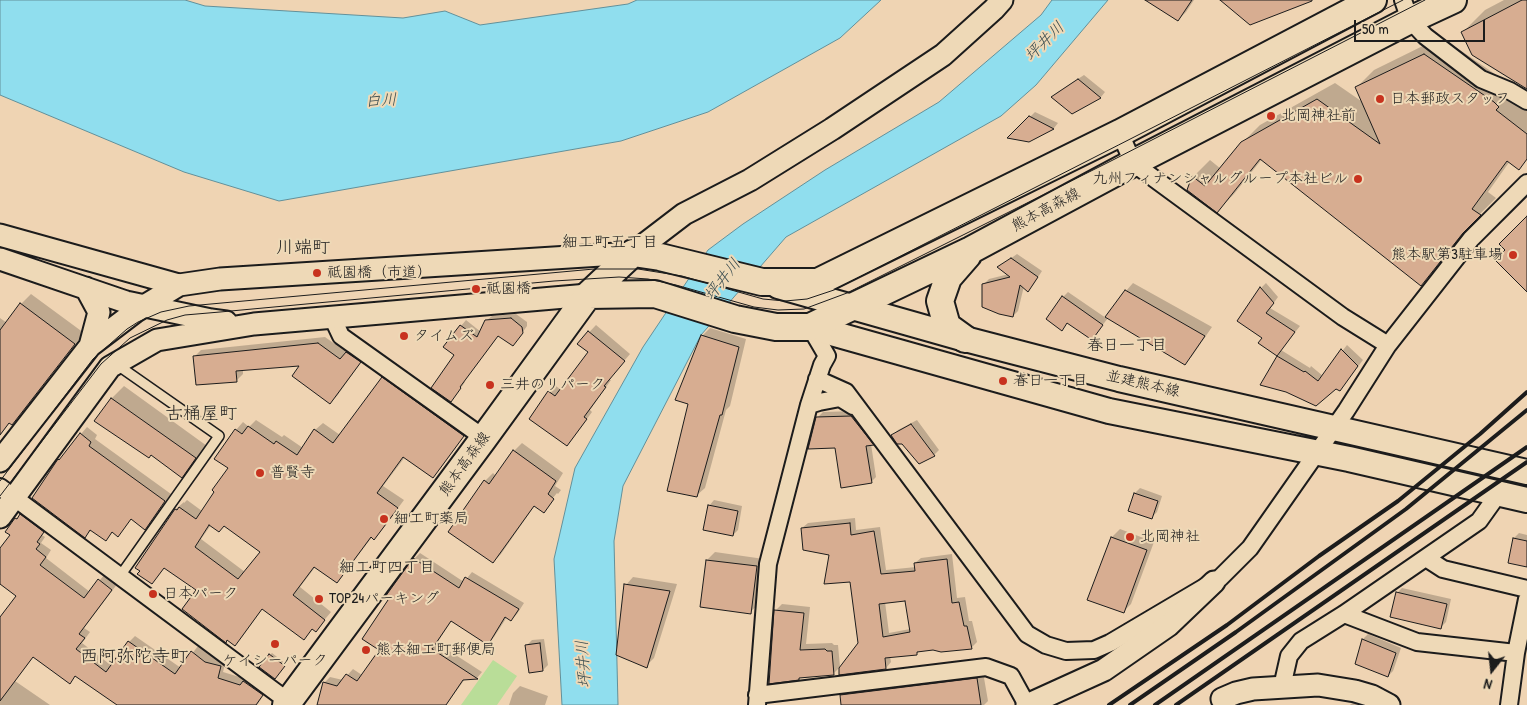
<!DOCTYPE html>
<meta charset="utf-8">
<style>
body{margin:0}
#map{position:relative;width:1527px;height:705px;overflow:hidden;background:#efd4b3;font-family:"Patrick Hand",sans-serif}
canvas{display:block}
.north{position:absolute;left:1467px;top:645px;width:50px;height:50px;-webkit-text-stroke:4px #eed9b7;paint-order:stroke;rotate:196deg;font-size:14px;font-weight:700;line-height:20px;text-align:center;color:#1c1c1c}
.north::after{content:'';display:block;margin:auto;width:18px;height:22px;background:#1c1c1c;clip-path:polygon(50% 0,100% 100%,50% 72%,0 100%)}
.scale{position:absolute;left:1354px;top:20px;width:131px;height:22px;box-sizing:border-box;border:2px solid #1c1c1c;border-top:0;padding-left:6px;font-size:15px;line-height:18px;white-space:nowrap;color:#1c1c1c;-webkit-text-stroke:4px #eed9b7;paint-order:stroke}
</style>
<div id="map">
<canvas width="1527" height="705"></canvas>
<div class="north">N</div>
<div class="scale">50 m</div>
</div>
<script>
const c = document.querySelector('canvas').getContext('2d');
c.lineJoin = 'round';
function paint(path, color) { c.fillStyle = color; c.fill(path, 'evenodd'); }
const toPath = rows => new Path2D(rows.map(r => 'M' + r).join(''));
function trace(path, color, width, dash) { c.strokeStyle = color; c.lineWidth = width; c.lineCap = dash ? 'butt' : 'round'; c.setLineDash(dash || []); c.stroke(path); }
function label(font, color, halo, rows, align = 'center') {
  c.font = font + ' "Patrick Hand","Klee One",sans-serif'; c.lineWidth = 4; c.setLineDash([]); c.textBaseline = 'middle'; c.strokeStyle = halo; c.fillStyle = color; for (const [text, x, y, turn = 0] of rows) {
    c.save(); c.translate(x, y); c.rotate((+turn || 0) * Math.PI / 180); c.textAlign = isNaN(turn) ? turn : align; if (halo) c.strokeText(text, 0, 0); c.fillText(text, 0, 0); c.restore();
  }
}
paint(toPath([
 [493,660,517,676,497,705,461,705]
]), '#b9dd98');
const water = toPath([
 [0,0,185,0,205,6,403,18,445,11,480,25,628,4,637,0,881,0,840,38,708,112,621,141,279,201,184,172,0,95,0,0],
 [1052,0,1108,0,1036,85,1001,116,786,237,701,335,623,486,614,541,618,705,562,705,554,559,575,468,643,347,708,250,743,224,825,170,939,102,1041,15,1052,0]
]);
paint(water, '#90deee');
trace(water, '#62909a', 1);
paint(toPath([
 [1150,0,1194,0,1186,12,1178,20],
 [1504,0,1527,0,1527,88,1463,32,1485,10],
 [1441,37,1511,85,1527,104,1527,160,1519,168,1510,161,1488,192,1496,198,1480,214,1438,268,1421,284,1262,159,1234,194,1217,211,1188,190,1193,177,1210,160,1221,169,1242,143,1260,125,1335,83,1364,103,1357,87,1374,70],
 [1084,75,1105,92,1101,97,1072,113,1053,96,1058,92],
 [1035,112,1058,123,1054,128,1029,141,1010,137],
 [1017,254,1042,271,1033,285,1028,290,1024,286,1018,311,1013,316,984,284,989,279,1009,274,999,267],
 [1133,283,1212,327,1192,356,1185,363,1108,318,1092,339,1068,322,1062,329,1063,297,1068,292,1106,318,1126,291],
 [1266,283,1278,297,1270,308,1300,326,1281,350,1310,368,1311,366,1323,376,1347,345,1363,360,1340,390,1335,388,1287,390,1262,384,1279,356,1260,342,1264,337,1239,321,1261,288],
 [31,294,84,333,22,413,12,424,10,422,0,436,0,318,7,323,21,304],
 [516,314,527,322,527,326,518,339,499,335,464,381,465,382,456,395,451,400,456,355,445,347,461,326,466,320,481,332,486,321,492,316],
 [596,325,630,354,609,379,611,380,590,410,592,412,573,438,567,445,549,392,556,386,561,390,589,352,579,343],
 [710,328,746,339,730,406,726,410,705,488,697,495,702,336],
 [325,337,346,352,353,346,366,355,337,396,330,402,302,364,243,370,243,374,237,380,194,357,201,350],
 [390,371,470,428,440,469,432,477,405,457,383,486,404,500,381,531,374,538,372,537,344,574,337,581,316,566,300,587,331,612,316,630,313,628,304,638,263,608,242,637,235,644,228,640,226,641,198,590,165,567,152,583,157,537,176,509,184,502,184,503,187,500,202,511,230,468,236,430,243,422,249,427,256,420,282,437,284,435,303,448,315,430,323,423,340,435,383,378],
 [211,525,225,525,262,552,245,572,201,539],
 [124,386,207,446,194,464,182,476,151,454,96,421,112,398],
 [856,411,878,440,871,444,876,477,871,482,836,446,817,418,823,412],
 [917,420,939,450,934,455,902,442,893,435,898,430],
 [87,427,97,435,95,439,171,494,152,522,145,528,132,518,118,535,113,532,105,540,92,530,85,536,34,498,59,460],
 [522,443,563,473,555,486,561,490,558,494,557,493,548,504,550,504,544,511,535,505,501,554,493,562,485,481,493,473,496,476,514,451],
 [1140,488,1162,496,1157,512,1152,517,1135,493],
 [714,500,742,506,738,530,733,535,709,506],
 [22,512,49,526,42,535,45,537,41,543,51,550,46,558,90,592,105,574,118,583,84,628,90,632,82,643,112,666,129,642,135,636,181,668,198,646,212,656,226,660,223,672,246,679,268,689,257,705,120,705,76,675,69,682,34,656,15,681,50,705,0,705,0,619,18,595,0,583,0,550,11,535,6,532],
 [855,518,856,530,880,527,886,570,916,567,915,563,921,558,952,554,957,598,965,597,969,621,972,621,977,642,971,648,920,651,917,653,890,656,891,662,886,668,859,644,851,580,830,554,802,528,808,523],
 [906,600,910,629,889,633,885,602],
 [1120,529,1154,542,1131,604,1123,612,1089,599,1112,537],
 [1519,533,1527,535,1527,565,1514,538],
 [715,552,764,559,758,605,750,612,707,560],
 [420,553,464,582,472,572,524,603,517,614,511,620,507,617,494,637,488,643,452,620,437,643,482,672,477,678,465,679,446,705,317,705,324,683,330,677,343,680,353,669,362,675,380,650,414,559],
 [633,577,677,584,654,658,646,666,626,585],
 [1402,588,1451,599,1446,622,1441,627,1397,593],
 [782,604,810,607,806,644,832,643,834,645,838,645,840,667,833,674,800,677,799,679,776,610],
 [1368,634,1401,648,1393,671,1388,676,1357,664,1363,639],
 [544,639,548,665,543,670,527,645,532,640],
 [272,653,286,664,277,675,270,655],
 [983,672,988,701,984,705,842,705,841,695,848,689],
 [520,686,548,696,545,705,509,705,513,693],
 [1354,701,1368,705,1350,705]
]), '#0003');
const building = toPath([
 [1145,0,1192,0,1178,21,1145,0],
 [1220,0,1312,0,1312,1,1250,25,1220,0],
 [1522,0,1527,0,1527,89,1472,55,1461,32,1522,0],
 [1424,54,1494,102,1499,107,1496,110,1527,134,1527,159,1519,170,1507,161,1472,209,1481,215,1463,233,1421,286,1260,159,1217,213,1187,190,1192,176,1205,186,1241,142,1317,99,1380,144,1355,87,1424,54],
 [1078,79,1101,98,1072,114,1051,97,1078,79],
 [1029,116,1054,129,1029,142,1007,138,1029,116],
 [1527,216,1527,292,1495,260,1505,250,1499,244,1527,216],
 [1011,258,1038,277,1028,292,1020,285,1013,317,999,314,982,307,982,284,1010,277,997,267,1011,258],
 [1260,287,1274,303,1266,313,1295,332,1277,356,1258,343,1262,338,1237,321,1260,287],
 [1125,290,1205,336,1185,365,1105,317,1125,290],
 [1062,296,1103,325,1092,340,1067,323,1062,331,1046,319,1062,296],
 [20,303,75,344,12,425,9,423,0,435,0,330,20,303],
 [511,318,522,327,523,333,513,346,498,336,460,387,461,388,451,402,431,388,454,355,443,347,460,325,477,337,485,320,511,318],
 [588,331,625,361,604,386,606,387,584,417,587,419,567,446,529,419,548,391,555,396,588,352,577,344,588,331],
 [701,335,739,347,722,415,720,415,697,497,667,491,688,404,675,400,701,335],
 [318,343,340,359,346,352,361,362,330,404,292,376,299,366,236,371,237,382,196,385,193,356,318,343],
 [1341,349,1358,366,1340,391,1336,389,1316,406,1286,392,1260,385,1277,356,1304,372,1305,371,1318,381,1341,349],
 [382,377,464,436,433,478,403,457,377,493,398,508,374,540,371,537,337,583,314,567,293,595,325,620,316,632,312,629,304,640,262,609,235,646,227,640,226,643,182,609,196,590,164,568,152,584,137,574,140,571,135,568,175,509,177,510,179,507,196,519,214,492,212,490,228,468,214,459,235,429,242,434,248,426,274,444,276,441,297,455,314,429,333,443,382,377],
 [209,525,219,532,224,526,260,552,238,579,195,547,209,525],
 [111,398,196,458,182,478,151,455,149,458,94,421,111,398],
 [851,416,874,445,866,446,872,483,841,488,835,448,808,449,816,417,851,416],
 [911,424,935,456,919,464,902,444,897,444,891,435,911,424],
 [80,433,91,442,89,446,165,501,145,530,131,519,118,537,112,532,106,541,90,530,85,538,32,498,58,459,59,460,80,433],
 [513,450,556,481,548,494,554,499,544,513,534,506,493,563,448,532,484,480,489,484,513,450],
 [1134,493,1158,501,1152,519,1128,511,1134,493],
 [708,505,738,511,733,536,703,530,708,505],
 [20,514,44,532,37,542,40,544,36,549,46,557,40,565,84,598,98,579,112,590,79,634,85,638,76,649,106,672,128,641,175,674,191,651,205,662,221,666,218,678,240,685,243,681,263,695,256,705,117,705,75,676,70,684,33,657,0,701,0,617,16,596,0,584,0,548,10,535,5,532,15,518,17,519,20,514],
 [850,523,851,535,874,531,881,574,915,571,914,563,947,559,952,603,959,602,964,626,967,626,972,649,941,652,933,650,917,652,917,655,885,658,886,669,839,675,839,668,858,643,850,582,824,584,829,555,803,550,801,528,850,523],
 [905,601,910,632,883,637,879,604,905,601],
 [1111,537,1147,550,1124,613,1087,600,1111,537],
 [1513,538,1527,541,1527,567,1508,563,1513,538],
 [413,558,459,588,465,577,519,609,511,621,505,617,488,645,451,621,432,649,478,679,463,680,446,705,317,705,323,682,337,686,346,674,357,681,379,650,362,639,388,600,385,597,413,558],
 [706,560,757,566,751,614,700,607,706,560],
 [624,584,670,591,647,668,616,655,624,584],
 [1396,592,1447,604,1441,629,1390,617,1396,592],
 [774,610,804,613,800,650,825,649,827,651,832,651,834,675,799,678,799,680,769,684,774,610],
 [1362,639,1396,653,1388,677,1355,664,1362,639],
 [540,643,543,671,529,673,525,645,540,643],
 [269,654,285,666,275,679,259,667,269,654],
 [977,678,981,705,841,705,840,695,977,678]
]);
paint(building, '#d7ad91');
trace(building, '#1c1c1c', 1);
const service = toPath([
 [116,364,219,436,120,576]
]);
const minor = toPath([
 [1403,0,1410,20,1425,36,1481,79,1510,91,1527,101],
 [1120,133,1133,163,1343,317,1388,345],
 [332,317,341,336,484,438],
 [817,379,846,392,1027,634,1046,645,1066,651,1094,650,1110,643,1220,578,1250,548,1346,411,1388,345,1471,239,1527,183],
 [809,405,819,402,840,398,853,406],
 [0,487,293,705],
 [1426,558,1443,569,1527,589],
 [1344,614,1417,642,1516,653],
 [1282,687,1289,656,1301,641,1344,614,1479,521,1499,493],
 [757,695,986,667,1011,676,1027,705],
 [757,705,768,564,809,405,822,365,827,356,810,327],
 [1509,705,1516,653,1527,599]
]);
const tertiary = toPath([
 [0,235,179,285],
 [0,259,126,302,211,320,226,322],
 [86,288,99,312,90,346],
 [0,461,90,346,136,311,179,285,220,279,633,253,684,214,750,180,832,129,943,55,994,9,1002,0],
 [0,517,110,367,157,340,254,324,588,295],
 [1222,699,1236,693,1253,689,1318,685,1355,691,1372,696,1389,705],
 [1027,705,1104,670,1169,625,1214,582]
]);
const secondary = toPath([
 [778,286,965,339,1119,379,1527,472],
 [810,327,1109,411,1349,459,1527,500]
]);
const primary = toPath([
 [588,295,655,294,735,319,776,327,810,327,971,250,1133,163,1410,20,1453,0],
 [965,339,947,326,940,301,948,278,968,255],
 [286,705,484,438,588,295,633,253,660,257,762,282,818,282,1120,133,1373,0]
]);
trace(service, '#1c1c1c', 12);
trace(minor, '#1c1c1c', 20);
trace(tertiary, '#1c1c1c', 25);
trace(secondary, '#1c1c1c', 28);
trace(primary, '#1c1c1c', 30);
trace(service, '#eed9b7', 9);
trace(minor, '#eed9b7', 16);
trace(tertiary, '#eed9b7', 21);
trace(secondary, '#eed9b7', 24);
trace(primary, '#eed9b7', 26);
trace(toPath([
 [0,481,93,359,127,329,138,322,161,312,189,306,594,269,638,269,682,276,763,299,785,301,807,299,834,290,1403,0],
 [0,496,101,364,130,338,167,320,185,315,220,312,554,281,619,277,648,279,676,285,754,307,778,310,804,309,847,293,1109,162,1425,0]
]), '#1c1c1c', 1);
trace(toPath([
 [1109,705,1227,625,1319,556,1398,501,1480,434,1527,392],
 [1130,705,1236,632,1406,509,1527,410],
 [1155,705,1527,447],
 [1176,705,1527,462]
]), '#1c1c1c', 4);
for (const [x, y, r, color] of [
 [1380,99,5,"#c8321e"],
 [1271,116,5,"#c8321e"],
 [1358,179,5,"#c8321e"],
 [1513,255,5,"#c8321e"],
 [317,273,5,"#c8321e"],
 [476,289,5,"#c8321e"],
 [404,336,5,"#c8321e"],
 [1003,381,5,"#c8321e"],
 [490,385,5,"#c8321e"],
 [260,473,5,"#c8321e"],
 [384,519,5,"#c8321e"],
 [1130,537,5,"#c8321e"],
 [153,594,5,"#c8321e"],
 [319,599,5,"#c8321e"],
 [275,644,5,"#c8321e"],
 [366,650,5,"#c8321e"]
]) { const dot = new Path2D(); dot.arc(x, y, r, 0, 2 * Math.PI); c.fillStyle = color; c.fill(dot); trace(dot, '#eed9b7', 2); }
label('15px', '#1c1c1c', '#eed9b7', [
 ["日本郵政スタッフ",1390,99],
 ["北岡神社前",1281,116],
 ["九州フィナンシャルグループ本社ビル",1348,179,"right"],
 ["熊本駅第3駐車場",1503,255,"right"],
 ["祗園橋（市道）",327,273],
 ["祗園橋",486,289],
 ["タイムズ",414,336],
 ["春日一丁目",1013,381],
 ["三井のリパーク",500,385],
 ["普賢寺",270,473],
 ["細工町薬局",394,519],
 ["北岡神社",1140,537],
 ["日本パーク",163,594],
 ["TOP24パーキング",329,599],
 ["熊本細工町郵便局",376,650],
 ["ケイシーパーク",275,661,"center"]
], 'left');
label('15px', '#1c1c1c', '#eed9b7', [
 ["熊本高森線",1046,210,-28],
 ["並建熊本線",1143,384,13],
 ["熊本高森線",465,464,-54]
]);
label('italic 16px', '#394c50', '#eed9b7', [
 ["坪井川",1045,42,-45],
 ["白川",381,101,-3],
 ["坪井川",723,280,-52],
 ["坪井川",584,664,-94]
]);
label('16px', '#1c1c1c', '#eed9b7', [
 ["細工町五丁目",610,243],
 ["春日一丁目",1127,346],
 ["細工町四丁目",387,568]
]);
label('18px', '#1c1c1c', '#eed9b7', [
 ["川端町",303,248],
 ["古桶屋町",201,414],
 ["西阿弥陀寺町",134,657]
]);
</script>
